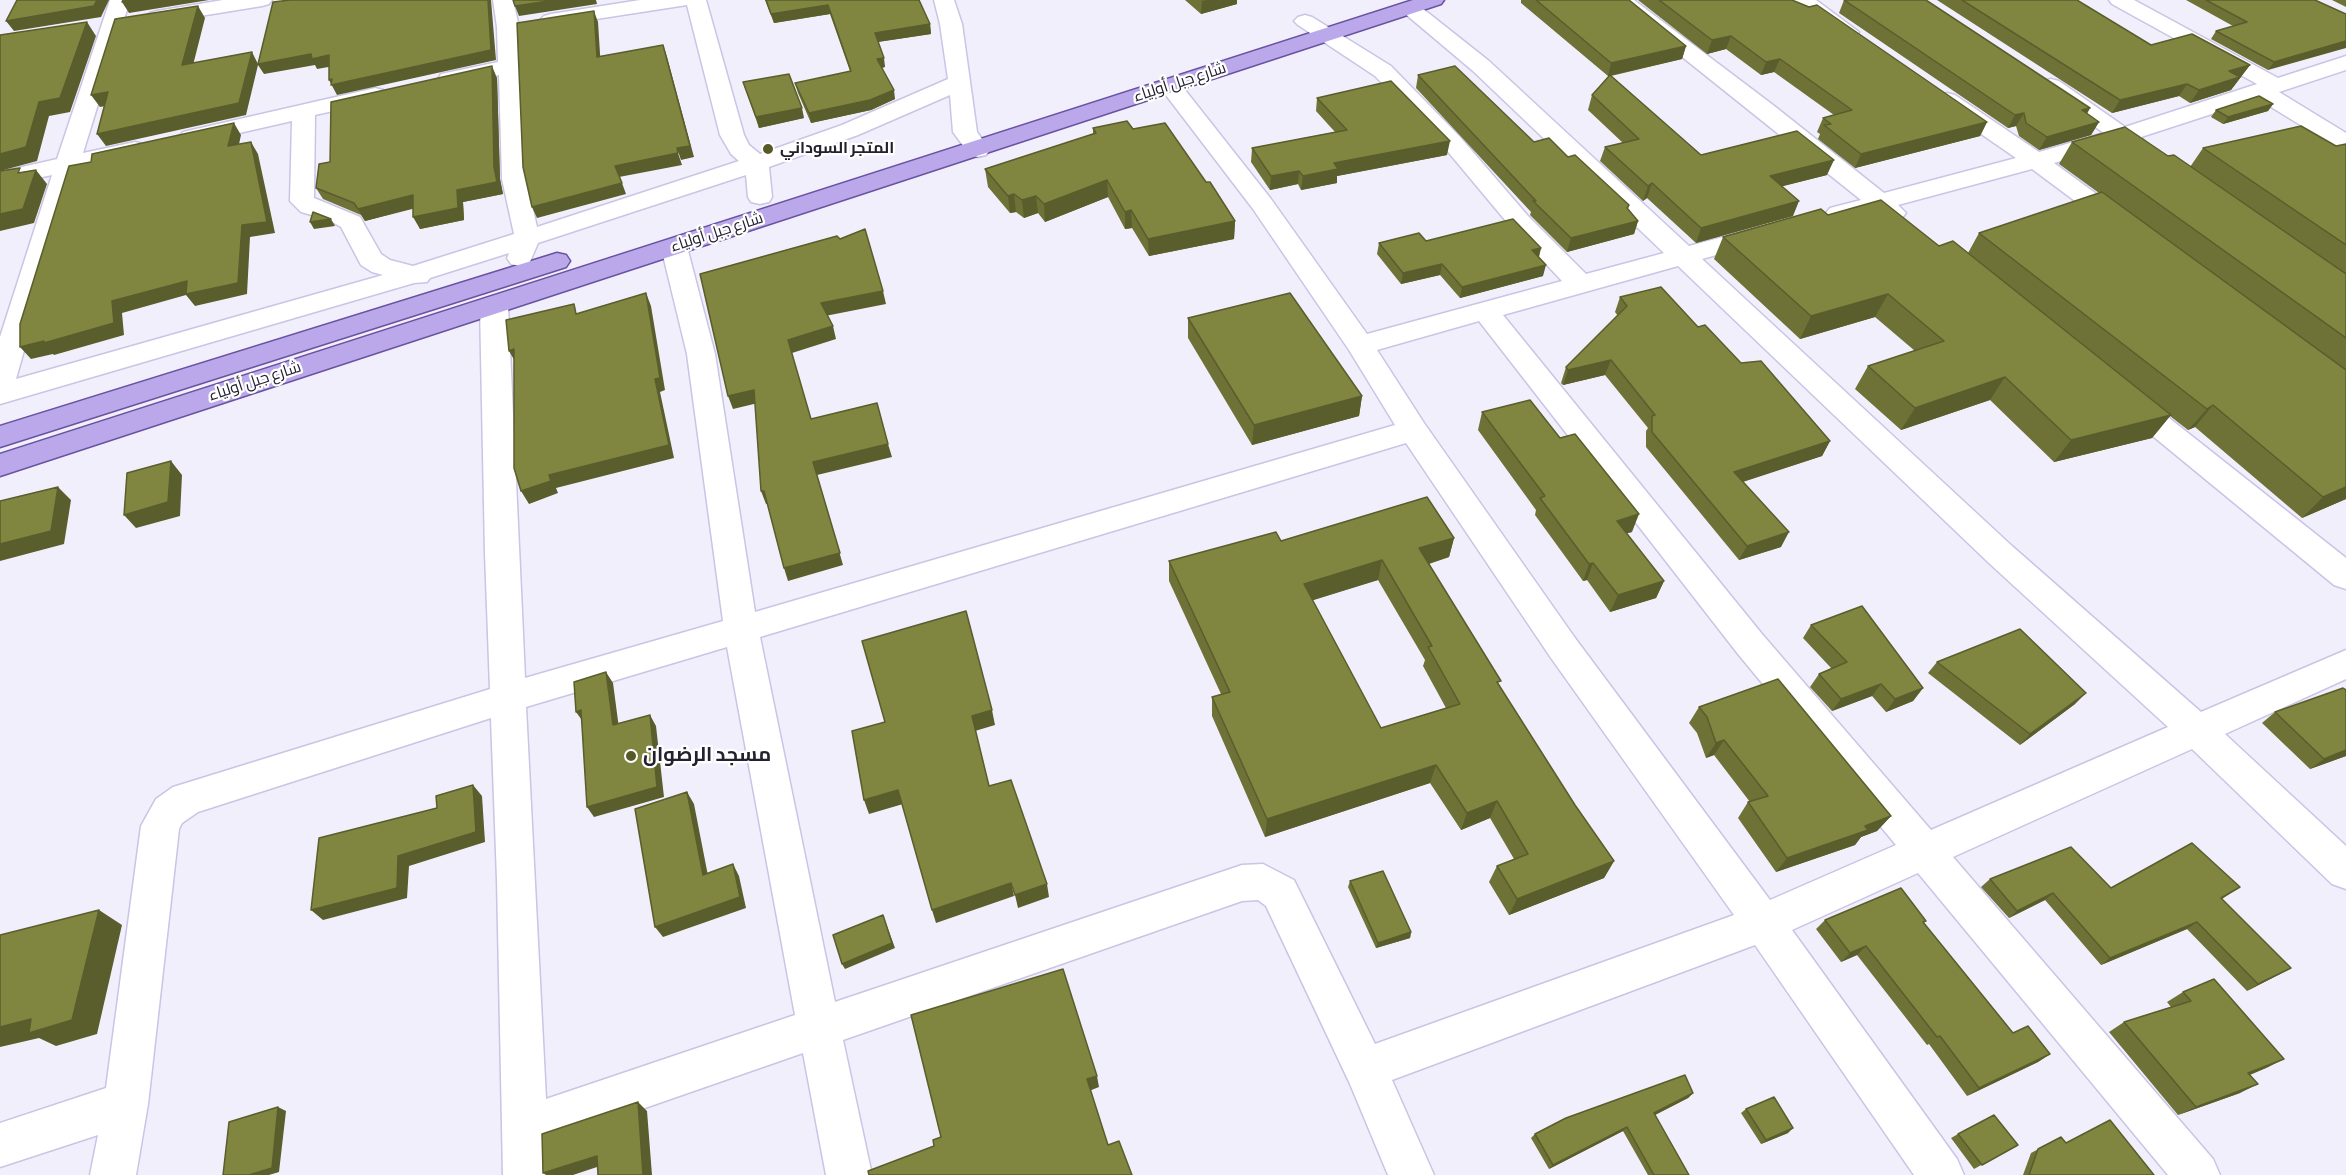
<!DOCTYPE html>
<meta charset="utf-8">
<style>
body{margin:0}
canvas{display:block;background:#f2effd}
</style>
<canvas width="2346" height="1175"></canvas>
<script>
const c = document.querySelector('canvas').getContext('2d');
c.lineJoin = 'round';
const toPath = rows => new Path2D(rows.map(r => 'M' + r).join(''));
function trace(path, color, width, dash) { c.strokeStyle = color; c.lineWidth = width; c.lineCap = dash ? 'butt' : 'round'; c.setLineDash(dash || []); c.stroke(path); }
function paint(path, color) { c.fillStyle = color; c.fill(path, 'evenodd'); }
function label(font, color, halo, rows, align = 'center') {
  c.font = font + ' "Sofia Sans Condensed",Cairo,sans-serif'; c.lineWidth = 4.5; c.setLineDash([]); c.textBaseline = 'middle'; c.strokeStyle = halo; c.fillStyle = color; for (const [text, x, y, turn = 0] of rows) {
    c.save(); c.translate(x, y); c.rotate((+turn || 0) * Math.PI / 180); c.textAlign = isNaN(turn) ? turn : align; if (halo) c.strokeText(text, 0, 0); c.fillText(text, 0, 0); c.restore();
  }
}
const street = toPath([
 [110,0,130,0,83,153,135,142,143,144,147,149,143,154,78,169,38,301,16,379,383,275,372,272,361,265,341,227,329,220,301,212,290,201,292,121,191,144,183,142,179,137,183,132,375,88,383,90,386,95,383,100,315,115,314,198,360,217,381,254,390,260,413,266,514,234,502,179,499,75,449,86,441,84,438,79,441,74,498,62,497,27,493,0,513,0,519,27,526,179,537,227,739,161,731,154,720,135,687,5,551,26,544,24,540,20,544,16,551,14,640,0,706,0,744,135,749,145,760,154,842,125,948,79,940,24,934,0,954,0,962,24,977,132,990,150,986,155,978,157,970,155,953,132,950,95,858,135,769,167,772,197,769,202,760,204,751,202,748,197,746,175,538,243,529,264,520,266,511,264,507,258,509,253,430,278,427,282,414,283,0,404,0,337,52,175,0,186,0,172,57,159,110,0],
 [223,0,272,0,269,4,262,6,157,23,150,21,146,17,150,13,157,11,223,0],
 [1611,0,1634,0,1773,105,1884,193,2016,158,1939,105,1936,100,1939,95,1947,93,1955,95,2039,152,2104,133,2043,91,2040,86,2043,81,2051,79,2059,81,2125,127,2257,84,2112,4,2109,0,2134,0,2278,78,2346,56,2346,70,2279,92,2346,133,2346,150,2338,148,2258,99,2141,137,2147,144,2143,149,2135,151,2119,144,2054,163,2132,220,2136,225,2132,230,2123,233,2114,230,2032,169,1898,205,1906,213,1902,218,1893,221,1884,218,1875,211,1839,221,1830,218,1826,213,1830,208,1861,200,1611,0],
 [1792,0,1816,0,1859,32,1856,37,1848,38,1840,37,1792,0],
 [1410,2,1417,4,1489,61,1689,246,1760,227,1769,230,1773,235,1769,240,1702,259,2012,546,2201,712,2346,650,2346,679,2225,734,2346,846,2346,889,2332,884,2192,749,1953,857,2213,1159,2220,1175,2168,1175,1918,873,1792,930,1957,1159,1964,1175,1914,1175,1755,945,1392,1080,1434,1175,1388,1175,1350,1084,1266,906,1258,900,1242,901,843,1040,872,1175,826,1175,803,1053,547,1142,549,1175,503,1175,497,880,491,718,198,812,182,823,179,829,148,1104,136,1175,90,1175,98,1135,0,1167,0,1123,106,1088,141,826,156,799,173,787,186,783,490,689,485,554,480,305,484,299,494,296,504,299,508,305,525,678,723,621,687,354,661,247,665,241,674,239,683,241,687,247,715,354,755,612,1395,425,1349,350,1253,209,1159,86,1162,81,1170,79,1178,81,1271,199,1367,334,1562,281,1510,226,1444,147,1375,76,1298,25,1294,21,1298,17,1305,15,1312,17,1391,66,1460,137,1528,216,1586,274,1664,253,1473,71,1403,12,1400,8,1403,4,1410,2],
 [1678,266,1990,564,2168,727,1931,830,1762,634,1503,315,1678,266],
 [1479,321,1738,654,1896,845,1770,900,1575,638,1424,423,1377,350,1479,321],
 [1406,443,1551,658,1734,915,1375,1044,1294,880,1263,864,1242,865,835,1002,760,637,1406,443],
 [727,647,795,1015,546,1099,526,707,727,647],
 [2125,388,2135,391,2346,558,2346,589,2334,585,2115,405,2110,398,2115,391,2125,388]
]);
const primary = toPath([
 [1413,0,1444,0,1441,4,0,476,0,454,1413,0],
 [557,253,566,255,570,261,566,267,0,447,0,426,557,253]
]);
trace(street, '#cac4e5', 3);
trace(primary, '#6953a0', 3);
paint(street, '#fff');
paint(primary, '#bba8eb');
paint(toPath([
 [765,0,919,0,930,24,931,34,878,42,885,67,882,68,895,99,871,110,811,123,798,93,795,83,850,71,830,14,774,23],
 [1185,0,1237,0,1237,4,1201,14],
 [1521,0,1629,0,1686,46,1682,59,1611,76,1701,155,1827,175,1782,186,1793,216,1696,243,1647,198,1643,201,1600,161,1605,147,1623,143,1588,110,1592,95,1609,76,1608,76,1521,3],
 [1638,0,1792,0,1987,122,1980,136,1855,168,1818,139,1820,134,1817,132,1823,118,1834,115,1774,72,1761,75,1726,49,1707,54],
 [1844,0,2090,108,2087,113,2099,122,2091,135,2039,150,2019,136,2016,126,2008,128,1839,13],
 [1937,0,2077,0,2151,45,2250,65,2231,90,2190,103,2179,96,2112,113],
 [2186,0,2315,0,2346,14,2268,70,2211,39,2216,31,2233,26],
 [2332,0,2346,0,2346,7],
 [1418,75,1534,142,1568,157,1629,205,1628,209,1638,221,1634,234,1567,252,1530,215,1531,212,1416,88],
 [497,78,500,179,503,194,463,202,464,220,420,229,413,208,365,221,361,215,323,199,316,188,330,162],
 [743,82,804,118,759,128],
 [1317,98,1447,155,1337,176,1337,183,1301,190,1298,184,1270,190,1251,162,1252,148,1335,132,1316,111],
 [2273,104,2268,111,2223,124,2211,117,2216,110],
 [1093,128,1133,129,1206,182,1235,221,1234,239,1149,256,1132,228,1125,229,1108,197,1045,222,1038,213,1024,218,1016,212,1010,213,988,187,985,169,1093,134],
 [2072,142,2168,156,2190,167,2203,148,2336,146,2346,144,2346,499,2302,518,2195,427,2188,430,2170,416,2152,438,2054,462,1990,400,1901,430,1855,389,1868,366,1915,351,1875,317,1800,339,1714,259,1723,237,1828,215,1968,253,1979,233,2099,193,2059,164],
 [1426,241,1541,248,1539,257,1543,276,1460,298,1440,275,1401,284,1377,254,1379,243],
 [1620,297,1698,327,1830,441,1822,456,1743,482,1781,547,1739,560,1646,447,1646,431,1648,428,1605,375,1563,385,1561,383,1566,367,1618,316,1615,312],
 [1188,318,1362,396,1359,416,1252,445,1188,338],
 [1482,412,1632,532,1626,533,1664,581,1656,598,1610,612,1587,580,1583,581,1535,515,1536,510,1478,430],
 [1454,538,1449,557,1429,564,1499,686,1575,805,1614,861,1604,878,1509,915,1489,882,1497,866,1514,859,1490,818,1461,830,1430,783,1265,837,1212,716,1212,697,1221,694,1169,581,1169,561,1281,541],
 [1378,580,1425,660,1423,666,1446,708,1381,728,1312,600],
 [1811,625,1923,688,1913,701,1886,712,1872,696,1832,711,1810,687,1819,674,1832,669,1803,638],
 [1937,662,2075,704,2020,745,1928,673],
 [1699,707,1891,816,1877,831,1861,837,1855,845,1776,872,1738,818,1748,802,1750,802,1714,755,1706,758,1697,733,1689,723],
 [2275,712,2346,756,2310,769,2262,723],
 [1990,879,2111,888,2240,887,2222,899,2291,968,2247,991,2187,929,2101,965,2045,900,2009,918,1981,887],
 [1350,881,1411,932,1410,938,1376,948,1348,887],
 [1825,920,1923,923,2013,1033,2050,1054,2038,1062,1967,1096,1929,1044,1927,1045,1857,955,1841,962,1816,929],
 [2183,992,2284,1059,2266,1068,2250,1075,2240,1093,2178,1115,2109,1032,2124,1022,2171,1007,2167,1002],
 [1693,1093,1688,1098,1655,1115,1689,1175,1648,1175,1623,1131,1549,1169,1531,1138,1535,1134],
 [1746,1109,1788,1133,1761,1144,1741,1113],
 [1958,1134,2018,1145,1974,1169,1951,1138],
 [2061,1137,2066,1143,2154,1175,2023,1175,2031,1153]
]), '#6e7236');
paint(toPath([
 [97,0,109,0,101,17,14,31,6,21],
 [137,0,209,0,129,13,122,2],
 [488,0,491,0,496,60,337,95,329,80],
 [556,0,596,0,597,4,519,16,515,6],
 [1207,0,1237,0,1237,4,1201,14,1202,1],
 [828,5,830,14,774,23,771,14],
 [198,6,205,18,190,77,182,65],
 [594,11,598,22,601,69,597,57],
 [87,22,96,36,70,112,49,116,37,161,0,171,0,154,39,102],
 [930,24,931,34,877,42,875,33],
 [2346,35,2346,48,2268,70,2274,62],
 [1731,36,1726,49,1707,54,1712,40],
 [663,45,667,57,694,157,681,160,677,148],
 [1686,46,1682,59,1608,76,1611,63],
 [252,52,258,64,311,54,329,55,334,66,317,69,315,65,264,74,258,65,246,115,106,146,97,134],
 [884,58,885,67,879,68,877,59],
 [1780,59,1774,72,1761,75,1766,62],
 [2250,65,2231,90,2190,103,2199,90,2229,71],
 [492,66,497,78,500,179,503,194,463,202,464,220,420,229,413,217,494,167],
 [2187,84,2179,96,2112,113,2120,100],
 [894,90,895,99,871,110,811,123,809,113],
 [108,92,116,104,100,107,91,95],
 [2273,104,2268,111,2223,124,2228,117],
 [802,108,804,118,759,128,756,117],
 [2090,108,2083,121,2082,110],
 [2024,113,2016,126,2008,128,2015,115],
 [1987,122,1980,136,1855,168,1861,154],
 [2099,122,2091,135,2039,150,2047,137],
 [234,123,241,135,236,158,228,146],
 [1450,141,1447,155,1337,176,1337,183,1301,190,1303,176,1334,163],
 [251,142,258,154,275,233,250,237,247,294,195,306,186,295,122,313,124,335,54,355,53,354,31,359,20,347,112,301,242,225],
 [678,153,682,165,619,177,615,166],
 [1834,160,1827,175,1764,191,1770,176],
 [36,170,47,184,34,223,0,231,0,214],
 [1299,171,1298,184,1270,190,1271,176],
 [1107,180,1108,197,1045,222,1044,204],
 [622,183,626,194,537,218,532,207],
 [1652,183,1647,198,1643,201,1648,186],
 [1014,194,1016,212,1010,213,1008,196],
 [413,195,420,207,365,221,358,209],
 [1036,196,1038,213,1024,218,1022,200],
 [1799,201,1793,216,1696,243,1701,228],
 [1131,210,1132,228,1125,229,1125,212],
 [331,219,335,226,314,229,310,222],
 [1235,221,1234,239,1149,256,1148,239],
 [1638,221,1634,234,1567,252,1571,238],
 [1541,248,1538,259,1532,250],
 [1442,264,1440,275,1401,284,1403,273],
 [1546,265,1543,276,1460,298,1462,287],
 [883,291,886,304,825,316,821,303],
 [646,293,651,306,665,390,660,392,674,458,556,488,558,493,529,504,521,491,549,475,655,379],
 [1888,294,1875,317,1800,339,1811,316],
 [833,326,836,339,792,353,788,340],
 [514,349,516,363,509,351],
 [1611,360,1605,375,1563,385,1568,370],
 [2005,377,1990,400,1901,430,1915,408],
 [754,390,758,403,733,409,728,396],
 [1362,396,1359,416,1252,445,1254,425],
 [2213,405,2195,427,2188,430,2207,409],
 [2171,415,2152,438,2054,462,2071,440],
 [1830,441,1822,456,1726,487,1734,472],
 [888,444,892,457,817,475,843,565,788,581,784,568,813,462],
 [171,461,182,475,180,516,136,528,124,515],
 [58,487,71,500,64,544,0,561,0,544],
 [2346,487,2346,499,2302,518,2323,497],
 [761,491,764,491,769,504,766,504],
 [1639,514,1632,532,1610,538,1617,521],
 [1789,532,1781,547,1739,560,1747,546],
 [1454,538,1449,557,1415,568,1419,548],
 [1382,560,1378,580,1301,604,1304,584],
 [1593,563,1587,580,1583,581,1589,564],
 [1664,581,1656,598,1610,612,1618,595],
 [606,672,613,683,620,736,613,725],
 [1881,684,1872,696,1832,711,1841,699],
 [1923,688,1913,701,1886,712,1895,699],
 [2086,693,2075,704,2020,745,2030,734],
 [581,710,584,723,576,712],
 [992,710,995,725,975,731,972,716],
 [650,715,656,726,664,797,594,817,587,807],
 [1724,740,1714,755,1706,758,1716,743],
 [2346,750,2346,756,2310,769,2324,759],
 [1436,765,1430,783,1265,837,1267,819],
 [473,785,482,796,485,842,409,866,407,898,323,920,311,910,398,856],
 [898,790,903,804,869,814,864,800],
 [687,792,694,804,710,886,703,875],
 [1497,801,1490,818,1461,830,1467,813],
 [1891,816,1877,831,1861,837,1855,845,1776,872,1787,858],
 [1614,861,1604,878,1509,915,1517,899],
 [733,864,739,876,746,908,663,937,655,927],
 [1011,883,1014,896,936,923,932,910],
 [1047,884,1049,897,1018,908,1015,895],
 [2053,893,2045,900,2009,918,2017,911],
 [99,910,122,925,97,1034,56,1046,39,1038,0,1047,0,1027,31,1019],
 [883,915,895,948,845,969,842,964],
 [2197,922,2187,929,2101,965,2110,958],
 [1411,932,1410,938,1376,948,1378,943],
 [1866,946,1857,955,1841,962,1850,953],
 [2291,968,2280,974,2247,991,2258,984],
 [2050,1054,2038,1062,1967,1096,1979,1088],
 [2284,1059,2266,1068,2231,1082,2248,1073],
 [1097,1076,1099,1087,1089,1091,1087,1079],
 [2258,1084,2240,1093,2178,1115,2196,1107],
 [1693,1093,1688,1098,1649,1118,1654,1113],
 [638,1102,647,1111,652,1175,643,1175],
 [278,1107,286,1111,279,1172,269,1175,249,1175],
 [1627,1127,1623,1131,1549,1169,1553,1165],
 [1793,1128,1788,1133,1761,1144,1766,1140],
 [597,1156,606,1164,573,1175,546,1175,543,1173]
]), '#5a5d2c');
const building = toPath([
 [17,0,97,0,94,6,6,21,17,0],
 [123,0,137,0,122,2,123,0],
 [290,0,488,0,491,50,331,85,332,79,329,80,329,55,312,59,311,54,258,64,273,2,290,0],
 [513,0,556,0,515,6,513,0],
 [766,0,919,0,930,24,875,33,884,58,877,59,894,90,870,100,809,113,795,83,851,71,828,5,771,14,766,0],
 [1536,0,1629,0,1686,46,1611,63,1536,0],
 [1659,0,1792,0,1809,7,1817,5,1987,122,1861,154,1824,125,1831,124,1823,118,1852,110,1780,59,1766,62,1731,36,1712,40,1659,0],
 [1844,0,1926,0,2090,108,2082,110,2099,122,2047,137,2026,123,2024,113,2015,115,1844,0],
 [1962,0,2077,0,2151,45,2192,34,2250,65,2229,71,2240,77,2199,90,2187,84,2120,100,1962,0],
 [2206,0,2315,0,2346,14,2346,41,2274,62,2216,31,2247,22,2206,0],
 [198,6,182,65,252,52,239,103,97,134,108,92,91,95,115,19,198,6],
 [594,11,597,57,663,45,690,146,677,148,678,153,615,166,622,183,532,207,523,167,517,23,594,11],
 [87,22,60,98,39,102,26,147,0,154,0,35,87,22],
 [492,66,494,167,497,182,457,190,458,208,413,217,413,195,358,209,354,203,316,188,319,164,330,162,331,102,492,66],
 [1455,66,1534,142,1549,138,1568,157,1575,155,1629,205,1627,208,1638,221,1571,238,1533,201,1536,201,1418,75,1455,66],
 [789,74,802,108,756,117,743,82,789,74],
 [1610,75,1701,155,1797,131,1834,160,1770,176,1799,201,1701,228,1652,183,1648,186,1605,147,1639,139,1592,95,1610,75],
 [1391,81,1450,141,1334,163,1338,169,1303,176,1299,171,1271,176,1252,148,1347,130,1317,98,1391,81],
 [2259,96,2273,104,2228,117,2216,110,2259,96],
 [1127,121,1133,129,1165,123,1206,182,1210,182,1235,221,1148,239,1131,210,1125,212,1107,180,1044,204,1036,196,1022,200,1014,194,1008,196,985,169,1096,133,1093,128,1127,121],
 [234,123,228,146,251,142,267,222,242,225,238,283,186,294,187,281,112,301,114,323,44,343,44,341,20,347,20,324,69,166,91,162,92,154,234,123],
 [2301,126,2336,146,2346,144,2346,245,2203,148,2301,126],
 [2125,127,2168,156,2174,155,2346,274,2346,338,2072,142,2125,127],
 [20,168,18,173,36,170,23,209,0,214,0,171,20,168],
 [2102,192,2346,370,2346,487,2323,497,2213,405,2207,409,1979,233,2102,192],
 [1881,200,1939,246,1953,241,2171,415,2071,440,2005,377,1915,408,1868,366,1944,341,1888,294,1811,316,1723,237,1821,209,1828,215,1881,200],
 [313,212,331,219,310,222,313,212],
 [1513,219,1541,248,1532,250,1546,265,1462,287,1442,264,1403,273,1379,243,1419,233,1426,241,1513,219],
 [865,229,883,291,821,303,833,326,788,340,811,419,877,403,888,444,813,462,840,553,784,568,764,491,761,491,754,390,728,396,700,274,837,236,840,239,865,229],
 [1661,287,1698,327,1705,325,1741,363,1761,361,1830,441,1734,472,1789,532,1747,546,1652,432,1652,416,1655,415,1611,360,1568,370,1566,367,1627,306,1620,297,1661,287],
 [646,293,660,378,655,379,669,445,549,475,551,481,521,491,514,468,514,349,509,351,506,320,574,304,576,314,646,293],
 [1290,293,1362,396,1254,425,1188,318,1290,293],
 [1530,400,1560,438,1575,434,1639,514,1617,521,1664,581,1618,595,1593,563,1589,564,1540,498,1545,496,1482,412,1530,400],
 [171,461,168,502,124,515,127,473,171,461],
 [58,487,51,531,0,544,0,501,58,487],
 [1427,497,1454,538,1419,548,1501,681,1497,682,1575,805,1614,861,1517,899,1497,866,1528,854,1497,801,1467,813,1436,765,1267,819,1212,697,1230,692,1169,561,1276,532,1281,541,1427,497],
 [1382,560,1432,646,1428,647,1460,704,1381,728,1304,584,1382,560],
 [1862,606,1923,688,1895,699,1881,684,1841,699,1819,674,1847,662,1811,625,1862,606],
 [966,611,992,710,972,716,989,786,1011,780,1047,884,1015,895,1011,883,932,910,898,790,864,800,852,731,885,722,862,641,966,611],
 [2020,629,2086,693,2030,734,1937,662,2020,629],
 [606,672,613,725,650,715,657,787,587,807,581,710,576,712,574,682,606,672],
 [1778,679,1891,816,1865,826,1868,830,1787,858,1748,802,1768,796,1724,740,1716,743,1707,717,1699,707,1778,679],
 [2343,688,2346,690,2346,750,2324,759,2275,712,2343,688],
 [473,785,476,832,398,856,397,888,311,910,319,838,437,808,436,796,473,785],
 [687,792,703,875,733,864,740,897,655,927,635,809,687,792],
 [2192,843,2240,887,2221,898,2291,968,2258,984,2197,922,2110,958,2053,893,2017,911,1990,879,2071,847,2111,888,2192,843],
 [1383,871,1411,932,1378,943,1350,881,1383,871],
 [1901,888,1926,921,1923,922,2013,1033,2028,1026,2050,1054,1979,1088,1940,1036,1937,1037,1866,946,1850,953,1825,920,1901,888],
 [99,910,72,1020,29,1033,31,1019,0,1027,0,935,99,910],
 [883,915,892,943,842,964,833,935,883,915],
 [1063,969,1097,1076,1087,1079,1108,1145,1119,1141,1132,1175,869,1175,868,1171,934,1146,933,1140,941,1137,911,1015,1063,969],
 [2214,979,2284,1059,2248,1073,2258,1084,2196,1107,2124,1022,2191,1001,2183,992,2214,979],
 [1685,1075,1693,1093,1654,1113,1689,1175,1654,1175,1627,1127,1553,1165,1535,1134,1566,1118,1685,1075],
 [1774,1097,1793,1128,1766,1140,1746,1109,1774,1097],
 [638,1102,643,1175,598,1175,597,1156,543,1173,542,1134,638,1102],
 [278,1107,272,1168,249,1175,223,1175,229,1122,278,1107],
 [1994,1115,2018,1145,1982,1165,1958,1134,1994,1115],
 [2110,1120,2154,1175,2029,1175,2038,1149,2061,1137,2066,1143,2110,1120]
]);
paint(building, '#80853f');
trace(building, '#5a5d2c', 1.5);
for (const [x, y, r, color] of [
 [768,149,6,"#575a28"],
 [631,756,6,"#575a28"]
]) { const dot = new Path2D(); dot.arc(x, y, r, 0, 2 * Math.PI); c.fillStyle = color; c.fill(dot); trace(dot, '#fff', 2); }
label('16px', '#24212e', '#fff', [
 ["شارع جبل أولياء",1180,83,-18],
 ["شارع جبل أولياء",717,233,-18],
 ["شارع جبل أولياء",255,382,-18]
]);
label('bold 16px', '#24212e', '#fff', [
 ["المتجر السوداني",780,149]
], 'left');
label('bold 20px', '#24212e', '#fff', [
 ["مسجد الرضوان",643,756]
], 'left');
</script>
